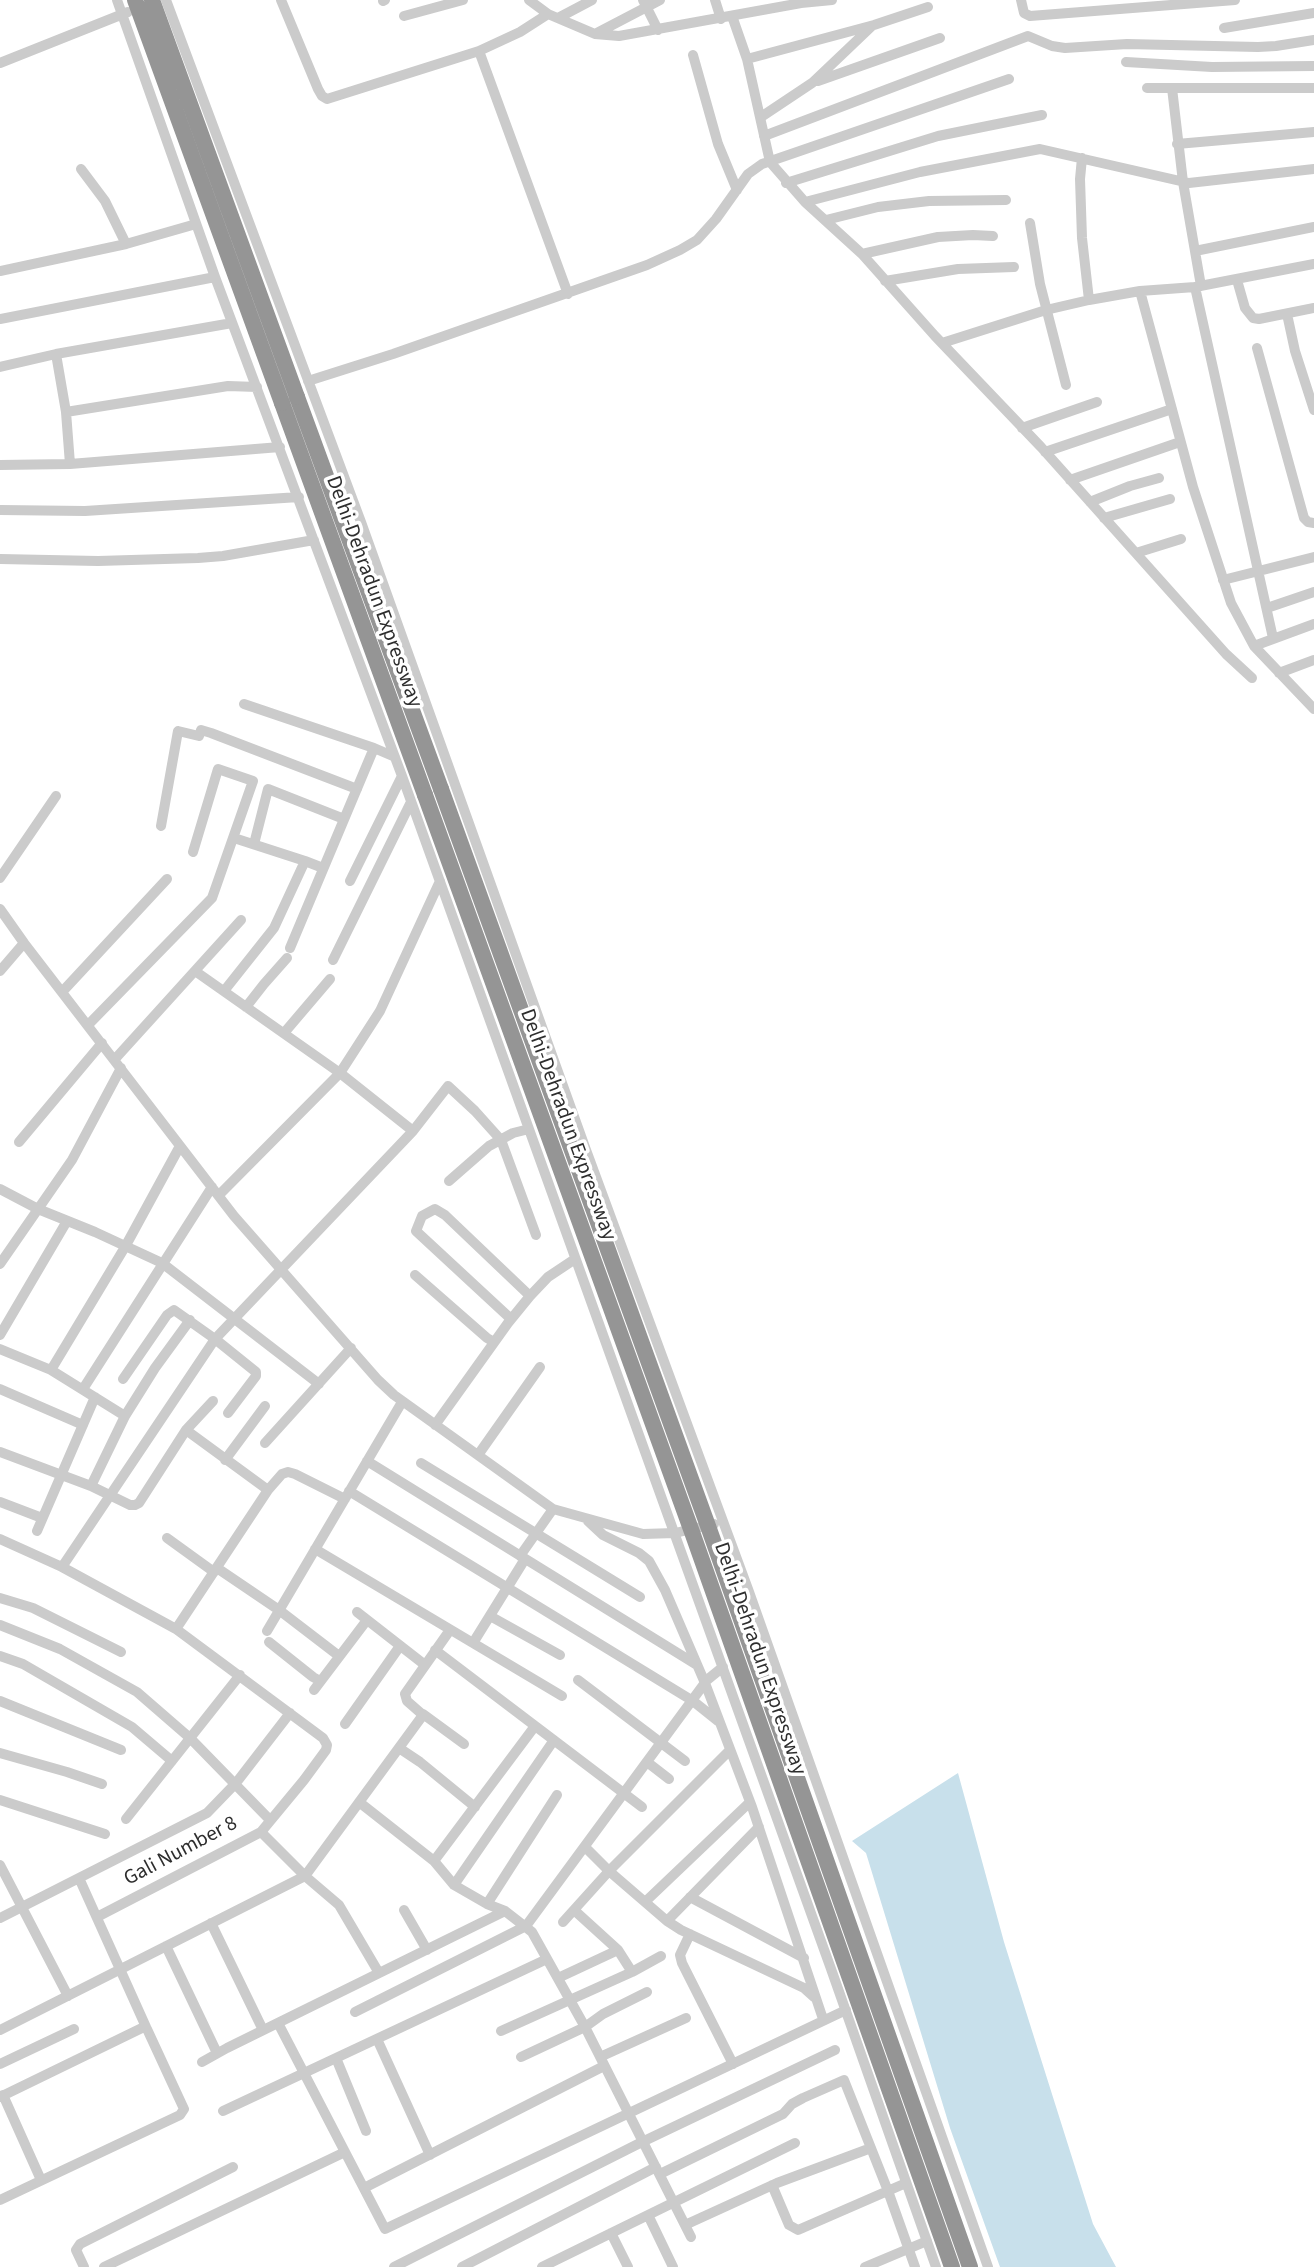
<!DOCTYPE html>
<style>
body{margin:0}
canvas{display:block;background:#fff}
</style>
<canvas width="1314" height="2267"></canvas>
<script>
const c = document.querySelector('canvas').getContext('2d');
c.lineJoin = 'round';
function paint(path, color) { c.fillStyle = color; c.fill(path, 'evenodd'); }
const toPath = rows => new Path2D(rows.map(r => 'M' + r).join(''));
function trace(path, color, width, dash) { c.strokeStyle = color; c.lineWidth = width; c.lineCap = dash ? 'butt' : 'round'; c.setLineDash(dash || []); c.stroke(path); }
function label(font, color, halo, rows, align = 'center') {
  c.font = font + ' "Source Sans 3",sans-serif'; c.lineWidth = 7; c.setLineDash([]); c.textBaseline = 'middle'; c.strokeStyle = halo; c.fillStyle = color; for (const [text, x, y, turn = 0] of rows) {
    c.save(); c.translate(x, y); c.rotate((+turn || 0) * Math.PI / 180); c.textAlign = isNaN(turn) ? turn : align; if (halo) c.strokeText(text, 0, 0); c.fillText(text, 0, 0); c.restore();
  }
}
paint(toPath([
 [958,1773,1004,1942,1093,2224,1116,2267,1000,2267,950,2128,866,1853,852,1841]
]), '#c8e0eb');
trace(toPath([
 [117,0,215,277,402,776,830,1966,936,2267],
 [166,0,361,522,586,1150,748,1589,988,2267],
 [281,0,318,89,322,96,327,99,479,51,520,32,548,14],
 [529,0,548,14,595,34,619,36,801,3,832,0],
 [643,0,658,30],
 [715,0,721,19],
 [1021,0,1024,13,1030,16,1235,0],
 [383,1,385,0],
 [404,16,463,0],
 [732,16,747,59,770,162,805,202,862,254,935,336,1041,447,1226,654,1252,678],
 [558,18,592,0],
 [1224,28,1314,13],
 [595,34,660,0],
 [479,51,568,294],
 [693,55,718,144,737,190],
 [747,59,874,25,928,7],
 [1126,62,1212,67,1314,66],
 [0,63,128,12],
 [818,81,940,38],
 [1147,88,1314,88],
 [1172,88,1183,182,1201,286],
 [761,117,812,83,872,26],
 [764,136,1028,36,1052,46,1065,48,1127,44,1258,47,1276,46,1314,40],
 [1177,144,1314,132],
 [1082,158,1080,179,1082,238,1089,300],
 [81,169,105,201,126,244],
 [786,183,938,136,1042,115],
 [805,202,920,172,1040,149,1189,183,1314,169],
 [826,220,878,207,929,201,1006,200],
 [1030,223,1040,284,1066,385],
 [1195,251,1314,227],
 [862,254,938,237,973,235,993,236],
 [0,271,126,244,196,224],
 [1237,280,1245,308,1253,318,1259,319,1314,308],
 [885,281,958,269,1014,267],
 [1195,287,1273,638],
 [1140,291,1193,487,1231,603,1254,646,1314,709],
 [1287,314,1295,351,1314,410],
 [0,319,215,277],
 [942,343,1046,310,1089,300,1140,291,1195,287,1314,264],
 [1257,348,1304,518,1308,522,1314,523],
 [56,354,66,412,70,464],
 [0,367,56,354,232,323],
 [308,381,393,354,647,265,680,250,697,240,716,219,748,174,762,164,1009,79],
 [66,412,228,386,257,387],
 [1022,428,1097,402],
 [1045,452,1172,409],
 [0,465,70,464,280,447],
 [1070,480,1180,442],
 [1090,502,1130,486,1159,478],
 [0,510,85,511,299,497],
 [1104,518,1170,499],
 [1136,553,1181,539],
 [0,559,98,561,198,558,223,556,314,540],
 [1223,580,1314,557],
 [1267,608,1314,592],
 [1254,646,1314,624],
 [1279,673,1314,660],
 [244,704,374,748,395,757],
 [161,826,178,731,199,736,201,730,211,733,357,789],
 [234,838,305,861],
 [254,844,268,789,344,819],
 [0,878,56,796],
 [350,881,402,776],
 [0,909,24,943,234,1216,378,1380,394,1395,553,1509,643,1534,675,1533,714,1524],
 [290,948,374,748],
 [333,960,411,802],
 [0,971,24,943],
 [195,971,340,1073,413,1131],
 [224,991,274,928,305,861,323,868],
 [62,992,167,879],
 [246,1007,264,984,287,958],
 [88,1025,212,898,253,781,218,769,193,852],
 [284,1033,330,979],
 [115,1059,241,920],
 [19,1142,102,1043],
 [449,1181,489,1146,513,1133,529,1129],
 [0,1189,38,1209,95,1232,162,1263,319,1384],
 [219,1195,340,1073,380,1011,440,881],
 [0,1264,72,1160,121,1068],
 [415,1275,487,1338,494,1342],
 [511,1319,416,1231,422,1216,435,1209,445,1215,530,1296],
 [0,1335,67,1221],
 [0,1349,51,1370,125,1416],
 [51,1370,125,1247,180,1146],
 [123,1379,167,1315,174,1310,215,1339,256,1372,256,1376,228,1413],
 [0,1389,83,1425],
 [83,1389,212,1187],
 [435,1425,508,1323,530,1296,548,1277,575,1259],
 [186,1430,268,1490],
 [265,1443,351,1348],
 [0,1452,91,1486,130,1505,135,1505,139,1503,186,1430,213,1401],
 [478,1455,540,1367],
 [225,1460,265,1406],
 [367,1461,697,1665],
 [421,1463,640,1597],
 [91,1486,125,1416,155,1368,190,1320],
 [349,1491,693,1701,718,1721],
 [0,1502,42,1518],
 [588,1521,603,1535,639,1553,649,1561,665,1590,705,1683,752,1807,823,2019],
 [37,1531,95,1397],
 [167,1538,214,1572],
 [0,1539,62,1567,176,1629,323,1738,327,1745,326,1750,304,1780,261,1832,97,1917],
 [315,1549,562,1696],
 [520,1556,553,1509],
 [62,1567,215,1339,413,1131,448,1086,475,1111,501,1140,536,1235],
 [217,1568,279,1610,339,1656],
 [0,1598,33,1608,121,1652],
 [357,1612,425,1665],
 [490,1616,560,1655],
 [0,1625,60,1649,137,1692,190,1738,270,1820],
 [176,1629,268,1490,282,1474,288,1472,295,1474,345,1499],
 [267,1631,402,1402],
 [269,1642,313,1677,320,1681],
 [473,1643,525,1559],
 [435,1650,642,1807],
 [0,1656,23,1664,132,1727,172,1761],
 [578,1680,685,1761],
 [314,1690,367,1620],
 [0,1701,121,1750],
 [423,1714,464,1744],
 [345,1724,400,1646],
 [399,1748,420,1762,475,1807],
 [0,1753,67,1772,102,1784],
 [647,1762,669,1779],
 [0,1800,105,1834],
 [359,1802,434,1861,454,1885,487,1904,505,1911,532,1932,585,2027,691,2237],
 [126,1819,240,1675],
 [261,1832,305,1876,339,1905,379,1973],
 [585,1847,609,1871,667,1921,681,1930,804,1988,814,1997],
 [434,1861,535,1726],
 [0,1865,68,1996],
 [79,1878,146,2027],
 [454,1885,554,1740],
 [690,1897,804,1958],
 [645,1902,750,1802],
 [487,1904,557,1795],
 [404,1910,427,1950],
 [574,1910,618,1950,632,1972],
 [0,1918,207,1813,236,1783,290,1713],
 [667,1921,759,1827],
 [563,1922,609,1871,730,1750],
 [211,1923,263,2030],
 [690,1934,680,1955,682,1963,733,2064],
 [166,1946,217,2053],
 [558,1978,618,1950],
 [355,2012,526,1926,707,1680,723,1667],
 [278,2023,385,2229,846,2010],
 [0,2030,305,1876,423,1715,407,1701,405,1694,450,1630],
 [501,2031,632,1972,661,1956],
 [377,2039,430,2155],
 [521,2057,585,2027,603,2014,647,1992],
 [600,2057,686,2018],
 [336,2058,366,2131],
 [202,2062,227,2048,505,1911],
 [0,2064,74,2029],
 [3,2095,41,2180],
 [0,2097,144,2027,147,2029,184,2109,180,2115,0,2200],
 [223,2111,547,1959],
 [660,2174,783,2114,792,2104,803,2098,844,2080,888,2191,915,2267],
 [772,2185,789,2225,798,2230,906,2183],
 [364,2188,604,2066],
 [648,2215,673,2267],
 [685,2225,777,2183,871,2148],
 [611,2233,628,2267],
 [84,2267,76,2250,80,2244,233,2167],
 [104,2267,345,2152],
 [394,2267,642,2142,835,2050],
 [462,2267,656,2167],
 [542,2267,795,2143],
 [865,2267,927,2241]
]), '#cbcbcb', 10);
trace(toPath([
 [297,397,441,789],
 [282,403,425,795]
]), '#959595', 16);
trace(toPath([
 [135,0,282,403],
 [152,0,297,397],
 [441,789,708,1526,970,2267],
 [425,795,692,1532,952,2267]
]), '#959595', 16);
label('21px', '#2e2e2e', '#fff', [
 ["Delhi-Dehradun Expressway",373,592,70],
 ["Delhi-Dehradun Expressway",567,1125,70],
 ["Delhi-Dehradun Expressway",759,1659,71],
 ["Gali Number 8",181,1852,-28]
]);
</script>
